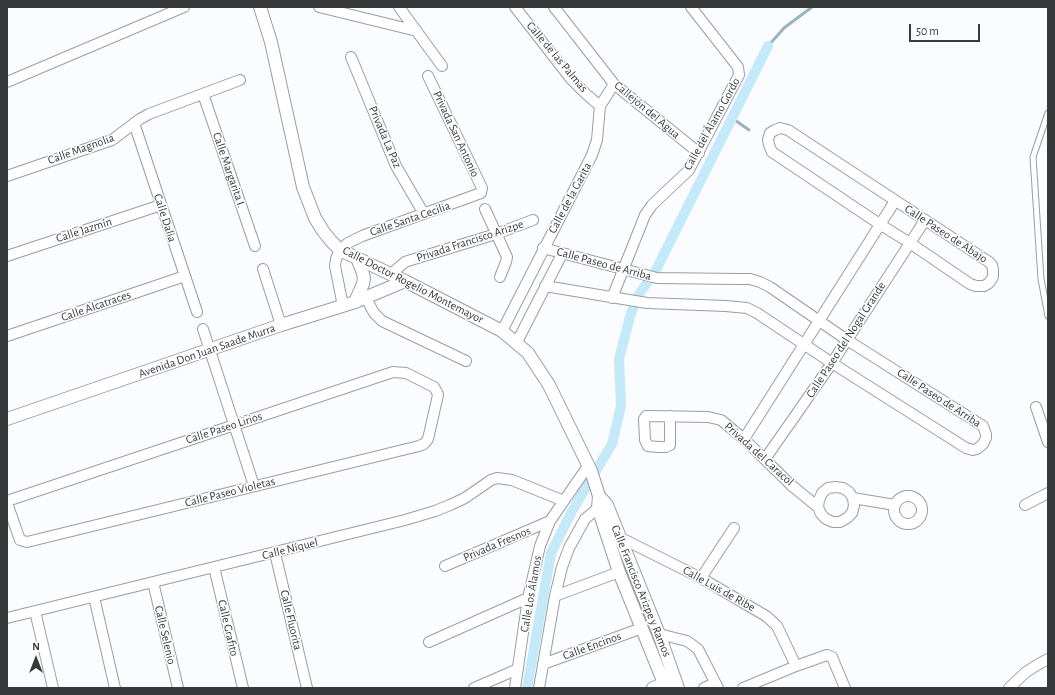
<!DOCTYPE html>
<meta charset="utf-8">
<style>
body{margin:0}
#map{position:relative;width:1055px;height:695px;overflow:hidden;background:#fafcff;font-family:"Alegreya Sans",sans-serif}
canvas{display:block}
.frame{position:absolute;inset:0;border:8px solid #37393b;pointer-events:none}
.north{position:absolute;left:16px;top:639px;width:40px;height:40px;-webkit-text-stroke:3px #fff;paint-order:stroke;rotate:0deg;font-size:11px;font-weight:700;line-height:16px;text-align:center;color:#37393b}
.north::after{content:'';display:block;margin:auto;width:14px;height:18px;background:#37393b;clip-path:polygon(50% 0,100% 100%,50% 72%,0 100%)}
.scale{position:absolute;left:909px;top:24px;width:71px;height:18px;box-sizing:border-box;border:2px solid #37393b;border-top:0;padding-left:5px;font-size:12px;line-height:14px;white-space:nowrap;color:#37393b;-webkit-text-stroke:3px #fff;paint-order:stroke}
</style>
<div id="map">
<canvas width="1055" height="695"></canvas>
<div class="frame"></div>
<div class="north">N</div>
<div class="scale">50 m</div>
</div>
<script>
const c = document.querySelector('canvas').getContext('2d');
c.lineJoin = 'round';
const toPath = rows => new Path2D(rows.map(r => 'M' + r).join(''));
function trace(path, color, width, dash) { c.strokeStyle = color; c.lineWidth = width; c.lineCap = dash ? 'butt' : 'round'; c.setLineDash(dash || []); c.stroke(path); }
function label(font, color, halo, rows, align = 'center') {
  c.font = font + ' "Alegreya Sans",sans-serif'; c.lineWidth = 3; c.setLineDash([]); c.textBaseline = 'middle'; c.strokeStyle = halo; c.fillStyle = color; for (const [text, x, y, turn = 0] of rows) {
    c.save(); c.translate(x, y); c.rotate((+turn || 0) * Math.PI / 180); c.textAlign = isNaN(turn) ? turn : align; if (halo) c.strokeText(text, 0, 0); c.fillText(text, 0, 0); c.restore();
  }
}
trace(toPath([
 [768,46,784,28,812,7],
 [732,118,749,130]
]), '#9ab4bf', 3);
trace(toPath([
 [527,688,551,553,572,511,612,444,621,406,619,359,631,313,638,296,656,270,768,46]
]), '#c4e9f8', 10);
const service = toPath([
 [1048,113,1033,157,1041,279,1048,316]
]);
const minor = toPath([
 [319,7,417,31],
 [399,7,442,66],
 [515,7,571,79,586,94,600,106],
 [554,7,614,84,699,153],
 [351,57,396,166,424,214],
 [7,82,184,7],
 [203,94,255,246],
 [134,123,197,312],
 [780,128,788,130,989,262,992,265,993,270,993,277,989,283,984,286,976,286,970,284,910,243,881,225,772,152,769,145,768,140,770,133,775,130,780,128],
 [7,176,112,140,140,119,149,114,240,80],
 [485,209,507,257,506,262,500,277],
 [543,248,657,278,739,279,750,279,760,282,770,287,847,340,983,426,986,434,986,438,983,444,977,449,973,450,966,448,832,363,757,313,747,308,726,306,647,303,545,286],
 [7,256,161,205],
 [263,269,281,325],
 [391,274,405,262,411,260,496,234,533,220],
 [366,298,374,313,382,321,466,361],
 [612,298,645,215,652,205,689,170,739,75,738,67,691,7],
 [343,306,335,266,336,259,340,250,348,243,362,236,481,193,482,188,428,76],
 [203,329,254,486],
 [502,331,592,155,597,140,600,106,614,84],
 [7,336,185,276],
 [517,342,562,254],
 [1036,407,1048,442],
 [670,416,670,445,666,447,658,447,648,446,645,440,644,419,646,416,648,416,708,417,721,420,744,439,791,485,818,507,821,514,826,519,833,522,840,522,847,518,852,513,854,506,853,498,849,492,843,488,835,487,828,488,822,493,819,500,818,507],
 [744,439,895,201],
 [765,459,832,363,925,220],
 '894 510a14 14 0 1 1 28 0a14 14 0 1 1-28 0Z',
 [853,498,895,505],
 [7,501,393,372,406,373,434,387,437,392,438,395,428,439,424,444,419,446,27,542,20,540,7,503],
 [1025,505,1048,493],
 [619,537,701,578,766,616,777,626,796,666],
 [275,553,307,688],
 [445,566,550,521],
 [214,567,243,688],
 [701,578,734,528],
 [153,582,178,688],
 [555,596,619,572],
 [94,597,115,688],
 [35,611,53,688],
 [7,618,405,520,435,511,450,505,465,498,491,480,497,478,512,480,564,501],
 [659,634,687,641,698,649,718,688],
 [429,642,528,598],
 [543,664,642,628],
 [474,688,518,669],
 [515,688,528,598,540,546,550,521,588,466],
 [539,688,555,596,562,567,569,548,585,519,598,508,604,506],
 [704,688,715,683],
 [743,688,796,666,827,655,832,657,845,688],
 [1009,688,1026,672,1037,665,1048,659]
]);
const tertiary = toPath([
 [260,7,271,42,303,187,315,218,323,231,331,241,340,250,405,281,502,331,528,353,549,385,591,471,599,496,598,508,619,572,666,688],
 [355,302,363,284,364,278,362,270,357,258],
 [7,419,281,325,355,302,405,281],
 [599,496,607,505,659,634,678,688],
 [653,688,672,681]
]);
trace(service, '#9a9da2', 7);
trace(minor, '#9a9da2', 12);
trace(tertiary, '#9a9da2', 14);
trace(service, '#fff', 5);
trace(minor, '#fff', 10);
trace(tertiary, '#fff', 12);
label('12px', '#37393b', '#fff', [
 ["Calle de las Palmas",557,57,50],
 ["Callejón del Agua",647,110,40],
 ["Calle del Álamo Gordo",712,124,-61],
 ["Privada San Antonio",456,134,65],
 ["Privada La Paz",385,137,67],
 ["Calle Magnolia",81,149,-20],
 ["Calle Margarita I.",229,170,71],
 ["Calle de la Garita",570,198,-62],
 ["Calle Dalia",165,218,72],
 ["Calle Santa Cecilia",410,219,-19],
 ["Calle Jazmín",84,230,-18],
 ["Calle Paseo de Abajo",946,234,33],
 ["Privada Francisco Arizpe",470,241,-18],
 ["Calle Paseo de Arriba",604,264,15],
 ["Calle Doctor Rogelio Montemayor",413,285,27],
 ["Calle Alcatraces",96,306,-19],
 ["Calle Paseo del Nogal Grande",846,340,-57],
 ["Avenida Don Juan Saade Murra",207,351,-19],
 ["Calle Paseo de Arriba",939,398,33],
 ["Calle Paseo Lirios",224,428,-18],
 ["Privada del Caracol",759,454,42],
 ["Calle Paseo Violetas",230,492,-14],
 ["Privada Fresnos",497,544,-23],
 ["Calle Níquel",290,549,-14],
 ["Calle Luis de Ribe",719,589,29],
 ["Calle Francisco Arizpe y Ramos",641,591,68],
 ["Calle Los Álamos",531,594,-80],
 ["Calle Fluorita",291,620,77],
 ["Calle Grafito",228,628,77],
 ["Calle Selenio",165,635,77],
 ["Calle Encinos",592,646,-20]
]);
</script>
